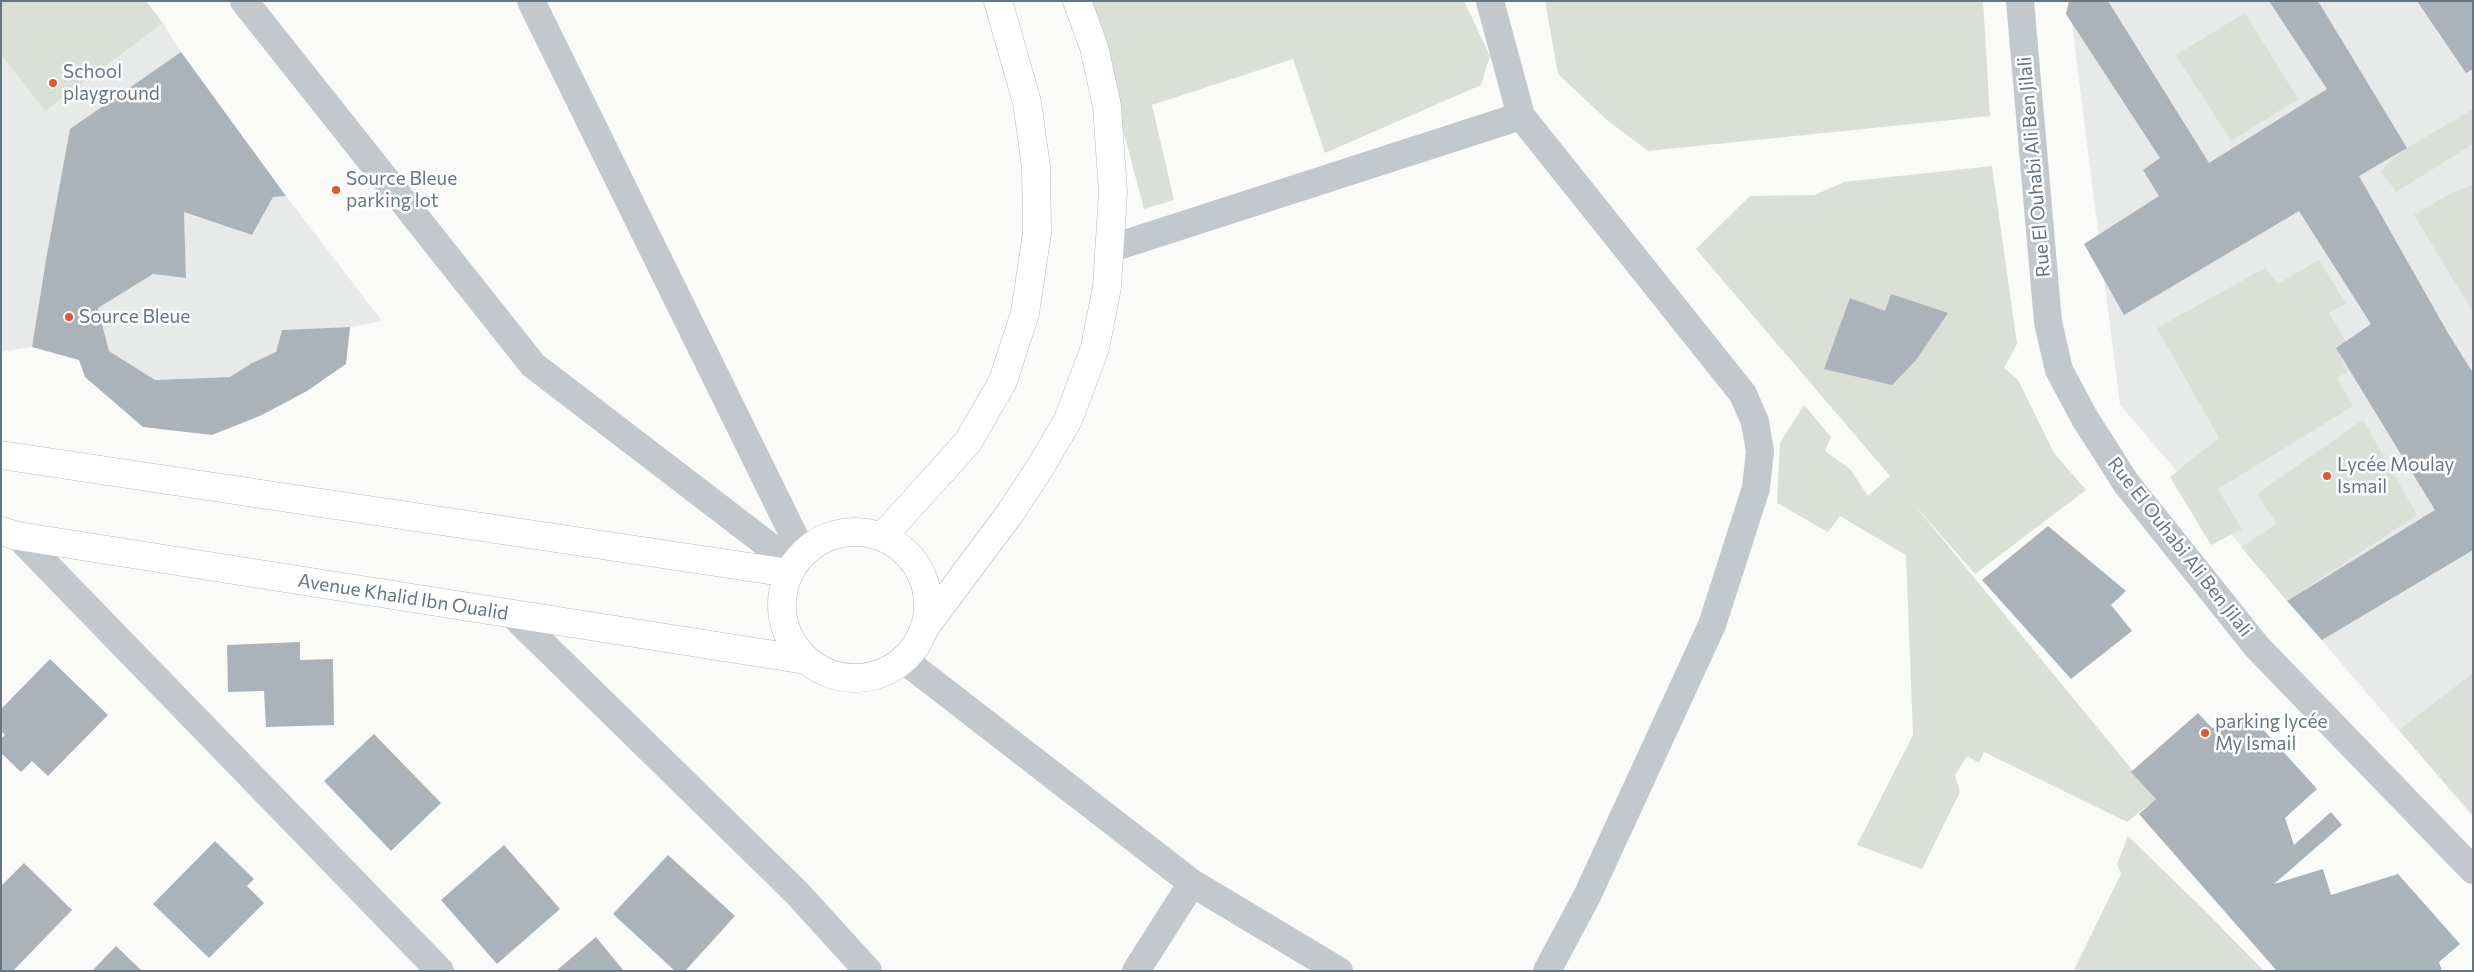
<!DOCTYPE html>
<meta charset="utf-8">
<style>
body{margin:0}
#map{position:relative;width:2474px;height:972px;overflow:hidden;background:#fafaf8;font-family:Commissioner,sans-serif}
canvas{display:block}
.frame{position:absolute;inset:0;border:2px solid #657683;pointer-events:none}
</style>
<div id="map">
<canvas width="2474" height="972"></canvas>
<div class="frame"></div>
</div>
<script>
const c = document.querySelector('canvas').getContext('2d');
c.lineJoin = 'round';
function paint(path, color) { c.fillStyle = color; c.fill(path, 'evenodd'); }
const toPath = rows => new Path2D(rows.map(r => 'M' + r).join(''));
function trace(path, color, width, dash) { c.strokeStyle = color; c.lineWidth = width; c.lineCap = dash ? 'butt' : 'round'; c.setLineDash(dash || []); c.stroke(path); }
function label(font, color, halo, rows, align = 'center') {
  c.font = font + ' Commissioner,sans-serif'; c.lineWidth = 5; c.setLineDash([]); c.textBaseline = 'middle'; c.strokeStyle = halo; c.fillStyle = color; for (const [text, x, y, turn = 0] of rows) {
    c.save(); c.translate(x, y); c.rotate((+turn || 0) * Math.PI / 180); c.textAlign = isNaN(turn) ? turn : align; if (halo) c.strokeText(text, 0, 0); c.fillText(text, 0, 0); c.restore();
  }
}
paint(toPath([
 [2069,1,2473,1,2473,817,2120,405],
 [163,23,181,52,70,129,47,254,32,347,1,352,1,55,45,111],
 [286,196,382,321,350,327,282,330,276,352,252,363,230,377,155,380,109,351,98,308,153,274,186,278,184,212,252,235,273,197]
]), '#e8e9e9');
paint(toPath([
 [1,1,146,1,163,23,45,111,1,55],
 [1089,1,1464,1,1490,56,1481,85,1325,153,1293,59,1152,105,1174,200,1144,209],
 [1545,1,1983,1,1990,116,1648,151,1607,120,1558,74],
 [2245,13,2298,99,2231,141,2176,55],
 [2473,109,2473,144,2396,192,2381,171,2404,150],
 [1992,166,2017,344,2004,368,2018,380,2054,453,2086,490,1975,574,1912,502,2156,799,2127,822,1984,752,1979,763,1967,756,1955,775,1960,792,1922,869,1857,845,1913,735,1906,555,1840,516,1828,532,1777,503,1780,443,1804,405,1831,437,1825,451,1850,469,1868,496,1890,476,1696,249,1750,196,1815,195,1844,182],
 [2473,185,2473,312,2414,215,2451,193],
 [2319,260,2346,304,2329,313,2346,342,2337,348,2347,372,2337,378,2353,406,2218,489,2242,529,2211,545,2170,477,2219,438,2157,328,2265,268,2278,284],
 [2363,420,2417,515,2287,601,2241,547,2277,524,2257,494],
 [2473,673,2473,815,2399,730],
 [2128,836,2204,910,2264,971,2074,970,2121,874,2117,864]
]), '#dadfd7');
paint(toPath([
 [2069,1,2108,1,2209,163,2327,89,2269,1,2318,1,2407,148,2359,176,2448,333,2473,373,2473,550,2322,640,2287,601,2435,510,2336,348,2371,324,2299,211,2124,315,2084,244,2159,196,2143,170,2160,158,2066,14],
 [2417,1,2473,1,2473,69,2466,73],
 [181,52,286,196,273,197,252,235,184,212,186,278,153,274,98,308,109,351,155,380,230,377,252,363,276,352,282,330,350,327,346,364,307,391,262,415,212,435,143,427,85,377,79,360,32,347,47,254,70,129],
 [1891,294,1948,313,1916,360,1892,385,1824,369,1850,298,1885,311],
 [2048,526,2126,591,2111,605,2132,631,2071,679,1982,580],
 [300,642,300,660,333,659,334,725,266,727,264,691,228,692,227,645],
 [50,659,108,715,48,776,32,761,21,772,1,753,1,739,5,735,1,731,1,709],
 [2198,713,2212,728,2251,716,2317,789,2285,818,2294,845,2331,812,2342,825,2274,884,2323,869,2331,895,2398,874,2460,944,2439,962,2442,971,2277,971,2139,814,2156,799,2131,772],
 [374,734,441,803,391,851,324,781],
 [215,841,254,879,247,886,264,903,209,958,153,904],
 [504,845,560,909,497,964,441,900],
 [668,855,735,916,685,971,675,971,613,914],
 [24,863,72,910,13,971,1,971,1,886],
 [596,937,624,971,556,971],
 [116,946,142,971,92,971]
]), '#aab3b9');
const major = toPath([
 [1,455,789,573],
 [1,531,18,536,806,660],
 '782 605a73 73 0 1 1 146 0a73 73 0 1 1-146 0Z',
 [882,537,968,442,1003,381,1025,313,1037,233,1036,167,1027,102,998,1],
 [926,626,1011,512,1041,466,1068,420,1095,348,1107,287,1113,192,1107,106,1094,47,1077,1]
]);
trace(major, '#b5babe', 29);
trace(toPath([
 [244,1,533,365,794,565],
 [531,1,803,554],
 [1490,1,1521,116],
 [2020,1,2048,322,2059,370,2084,417,2126,483,2257,647,2473,870],
 [1109,249,1521,116,1743,394,1755,422,1760,451,1756,488,1712,625,1587,896,1547,971],
 [18,536,440,971],
 [512,614,797,893,868,971],
 [904,660,1192,883,1339,971],
 [1136,971,1192,883]
]), '#c3c8cc', 28);
trace(major, '#fff', 28);
for (const [x, y, r, color] of [
 [53,83,5,"#e4572e"],
 [336,190,5,"#e4572e"],
 [69,317,5,"#e4572e"],
 [2327,476,5,"#e4572e"],
 [2205,733,5,"#e4572e"]
]) { const dot = new Path2D(); dot.arc(x, y, r, 0, 2 * Math.PI); c.fillStyle = color; c.fill(dot); trace(dot, '#fff', 2); }
label('19px', '#657683', '#fff', [
 ["School",63,72],
 ["playground",63,94],
 ["Source Bleue",346,179],
 ["parking lot",346,201],
 ["Source Bleue",79,317],
 ["Lycée Moulay",2337,465],
 ["Ismail",2337,487],
 ["parking lycée",2215,722],
 ["My Ismail",2215,744]
], 'left');
label('19px', '#657683', '#fff', [
 ["Rue El Ouhabi Ali Ben Jilali",2034,167,-95],
 ["Rue El Ouhabi Ali Ben Jilali",2180,547,52],
 ["Avenue Khalid Ibn Oualid",403,597,9]
]);
</script>
